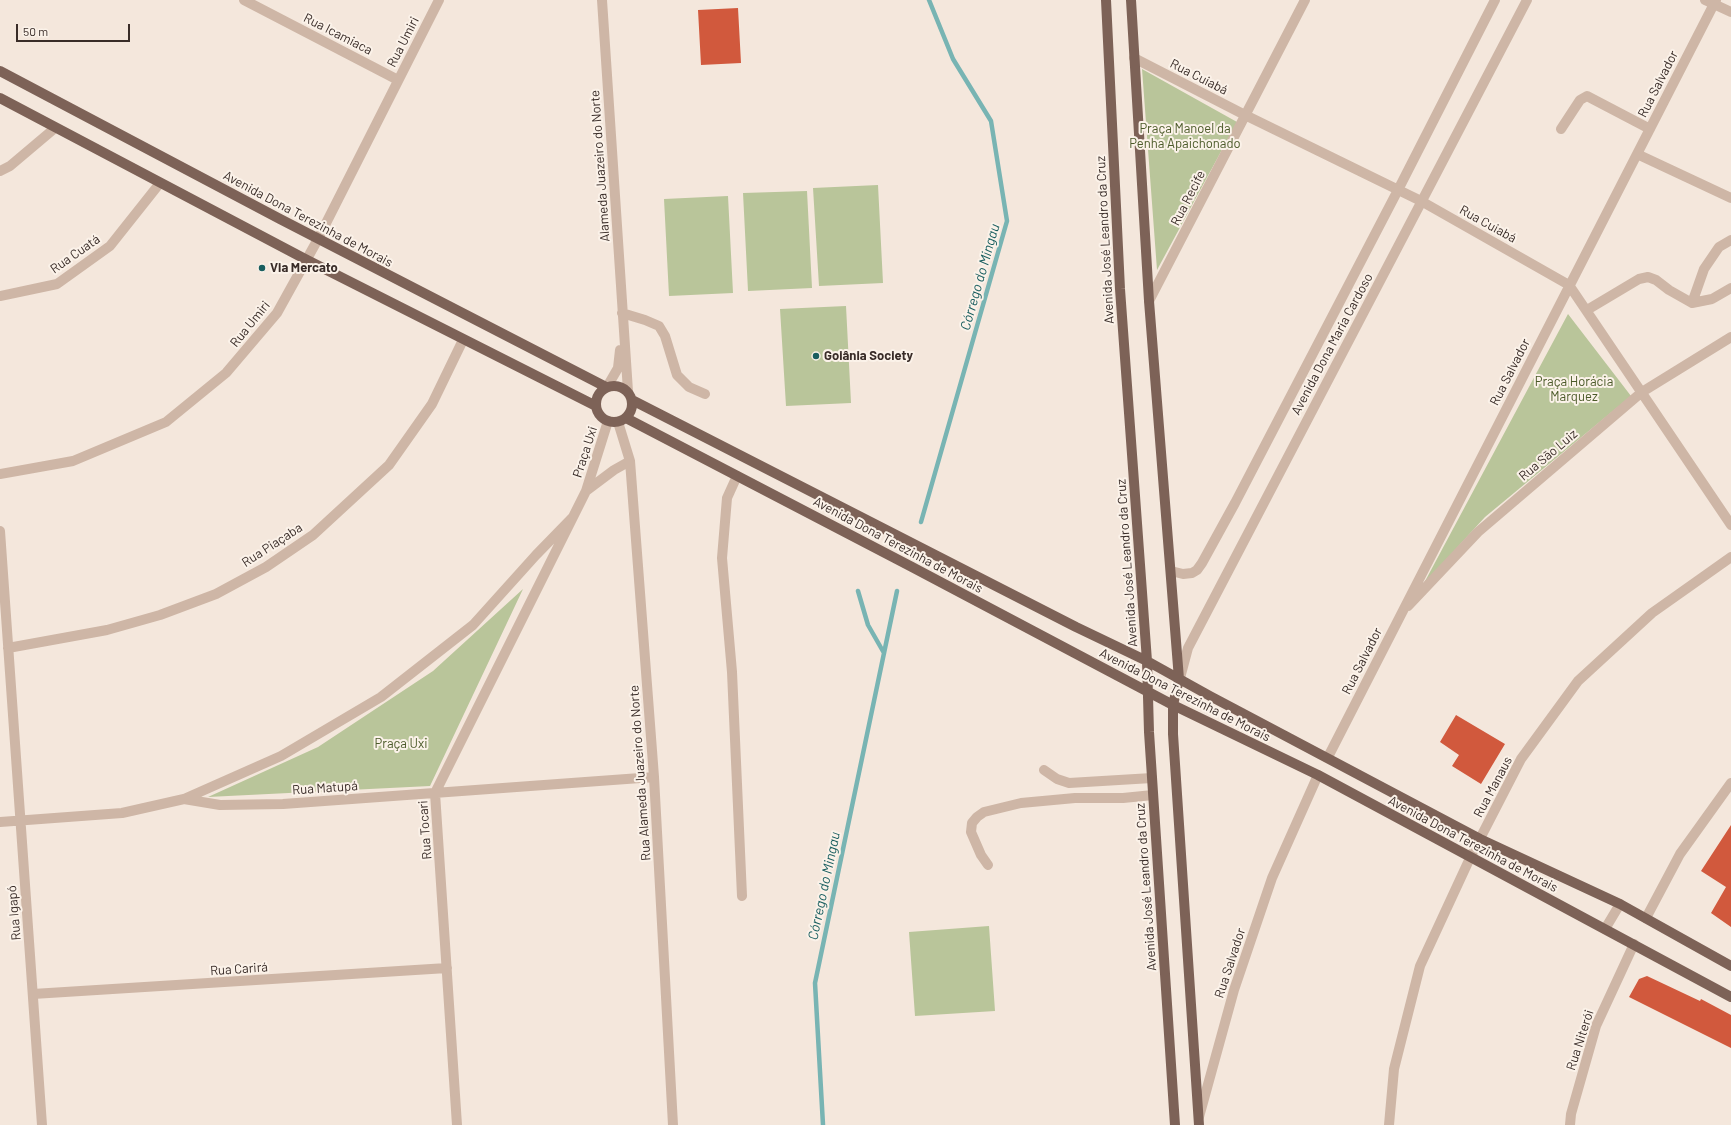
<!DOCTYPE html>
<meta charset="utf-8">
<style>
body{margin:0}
#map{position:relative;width:1731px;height:1125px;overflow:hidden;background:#f4e7dc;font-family:Barlow,sans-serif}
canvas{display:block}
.scale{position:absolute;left:16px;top:24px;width:114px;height:18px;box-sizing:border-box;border:2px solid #392c28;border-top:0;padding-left:5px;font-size:12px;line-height:14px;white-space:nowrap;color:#392c28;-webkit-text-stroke:3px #fbf2e9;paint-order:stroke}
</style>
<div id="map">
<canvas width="1731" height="1125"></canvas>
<div class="scale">50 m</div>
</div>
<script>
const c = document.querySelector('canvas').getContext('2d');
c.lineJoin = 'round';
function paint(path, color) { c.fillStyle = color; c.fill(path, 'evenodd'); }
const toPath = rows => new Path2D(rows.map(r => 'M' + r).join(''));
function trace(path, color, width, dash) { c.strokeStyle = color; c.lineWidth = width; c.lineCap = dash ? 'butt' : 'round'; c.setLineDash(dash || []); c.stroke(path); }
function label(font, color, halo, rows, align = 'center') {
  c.font = font + ' Barlow,sans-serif'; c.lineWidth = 4; c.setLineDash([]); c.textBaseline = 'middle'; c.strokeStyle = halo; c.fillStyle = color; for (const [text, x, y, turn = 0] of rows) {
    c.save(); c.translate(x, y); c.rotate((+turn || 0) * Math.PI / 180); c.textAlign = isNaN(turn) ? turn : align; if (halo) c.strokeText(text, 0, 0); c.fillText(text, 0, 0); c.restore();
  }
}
paint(toPath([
 [1142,69,1237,122,1157,270],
 [878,185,883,283,819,286,813,188],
 [807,191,812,288,748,291,743,193],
 [728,196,733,293,669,296,664,199],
 [846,306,851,403,786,406,780,309],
 [1568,314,1631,396,1485,517,1423,585],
 [523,589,430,786,208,797,318,747,433,671],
 [989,926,995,1011,915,1016,909,932]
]), '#b9c59a');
trace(toPath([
 [921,522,1007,221,991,121,953,59,929,0],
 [858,591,868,625,884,653],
 [823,1125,815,983,897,591]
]), '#78b4b3', 4.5);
paint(toPath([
 [738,8,741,63,701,65,698,10],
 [1456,715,1505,744,1481,784,1452,766,1459,755,1440,742],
 [1731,825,1731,927,1711,913,1726,887,1701,871],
 [1647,976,1700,1001,1701,999,1731,1015,1731,1048,1629,997,1639,979]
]), '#d1593d');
trace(toPath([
 [244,0,398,80],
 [602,0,628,391],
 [1705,0,1731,12],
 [1134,58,1245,115,1421,201,1569,285,1731,525],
 [1561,129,1580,100,1587,96,1650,129],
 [1637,154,1731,198],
 [0,171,10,166,55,128],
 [0,296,57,284,110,246,160,183],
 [1149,301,1305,0],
 [1692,303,1704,269,1719,247,1731,240],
 [1587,310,1639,279,1648,277,1656,280,1669,290,1692,303,1712,299,1731,288],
 [622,313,645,320,659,326,665,336,677,375,689,387,705,394],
 [607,387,618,368,620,350],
 [618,422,630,461,654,777,673,1125],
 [0,474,73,461,166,422,226,373,277,313,318,239,439,0],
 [737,476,727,498,722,558,732,672,742,896],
 [586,491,614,470,630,461],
 [0,531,42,1125],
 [1171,571,1183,574,1192,573,1197,570,1202,563,1235,503,1398,190,1495,0],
 [1408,606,1478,532,1642,392,1731,337],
 [8,648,107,630,160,615,216,594,266,567,313,535,389,465,432,404,463,340],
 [1180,678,1188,648,1527,0],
 [1328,757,1716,0],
 [1044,770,1057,779,1069,783,1152,778],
 [184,799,281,756,381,697,473,625,536,555,573,517,586,491,608,421],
 [0,822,122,813,184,799,220,805,283,804,654,777],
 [988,865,981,855,971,832,972,823,977,817,984,812,1021,803,1075,798,1123,798,1153,795],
 [1646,918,1680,854,1731,783],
 [1605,929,1620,904],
 [33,994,447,968],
 [1199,1117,1234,990,1272,878,1318,775],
 [457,1125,435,793,573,517],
 [1389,1125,1394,1069,1420,966,1470,858,1521,759,1578,681,1652,613,1731,557],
 [1570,1125,1571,1114,1596,1026,1634,944]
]), '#ceb6a6', 10);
trace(toPath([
 [1106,0,1120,289,1147,661,1149,732,1175,1125],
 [1131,0,1149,301,1179,679,1173,705,1173,734,1199,1125],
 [0,71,280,219,606,387],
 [0,98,307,260,596,406],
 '596 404a18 18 0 1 1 36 0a18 18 0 1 1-36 0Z',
 [632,400,1076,627,1147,661,1210,696,1480,839,1620,904,1731,966],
 [626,418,912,567,1173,705,1318,775,1731,997]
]), '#7d6257', 10);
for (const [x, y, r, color] of [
 [262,268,4,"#195e5f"],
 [816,356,4,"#195e5f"]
]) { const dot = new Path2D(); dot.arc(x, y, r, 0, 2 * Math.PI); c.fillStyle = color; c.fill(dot); trace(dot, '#fbf2e9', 1.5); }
label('13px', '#392c28', '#fbf2e9', [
 ["Rua Icamiaca",338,34,27],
 ["Rua Umiri",403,42,-63],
 ["Rua Cuiabá",1199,77,27],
 ["Rua Salvador",1658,84,-63],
 ["Alameda Juazeiro do Norte",600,166,-94],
 ["Rua Recife",1188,198,-63],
 ["Avenida Dona Terezinha de Morais",308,219,28],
 ["Rua Cuiabá",1488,224,29],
 ["Avenida José Leandro da Cruz",1105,240,-93],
 ["Rua Cuatá",75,254,-35],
 ["Rua Umiri",250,324,-51],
 ["Avenida Dona Maria Cardoso",1332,344,-62],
 ["Rua Salvador",1510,372,-63],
 ["Praça Uxi",585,452,-72],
 ["Rua São Luiz",1548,455,-40],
 ["Rua Piaçaba",272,545,-33],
 ["Avenida Dona Terezinha de Morais",898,545,28],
 ["Avenida José Leandro da Cruz",1127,563,-94],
 ["Rua Salvador",1362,661,-63],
 ["Avenida Dona Terezinha de Morais",1185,695,27],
 ["Rua Alameda Juazeiro do Norte",640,773,-94],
 ["Rua Manaus",1493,787,-62],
 ["Rua Matupá",325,788,-4],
 ["Rua Tocari",425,830,-94],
 ["Avenida Dona Terezinha de Morais",1473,844,28],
 ["Avenida José Leandro da Cruz",1146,887,-94],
 ["Rua Igapó",14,913,-95],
 ["Rua Salvador",1230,963,-72],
 ["Rua Carirá",239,969,-4],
 ["Rua Niterói",1580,1040,-72]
]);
label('13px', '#4b5a29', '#fbf2e9', [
 ["Praça Manoel da",1185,129],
 ["Penha Apaichonado",1185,144],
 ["Praça Horácia",1574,382],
 ["Marquez",1574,397],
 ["Praça Uxi",401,744]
]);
label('bold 13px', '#392c28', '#fbf2e9', [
 ["Via Mercato",270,268],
 ["Goiânia Society",824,356]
], 'left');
label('italic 14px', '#195e5f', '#fbf2e9', [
 ["Córrego do Mingau",980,277,-74],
 ["Córrego do Mingau",824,886,-78]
]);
</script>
